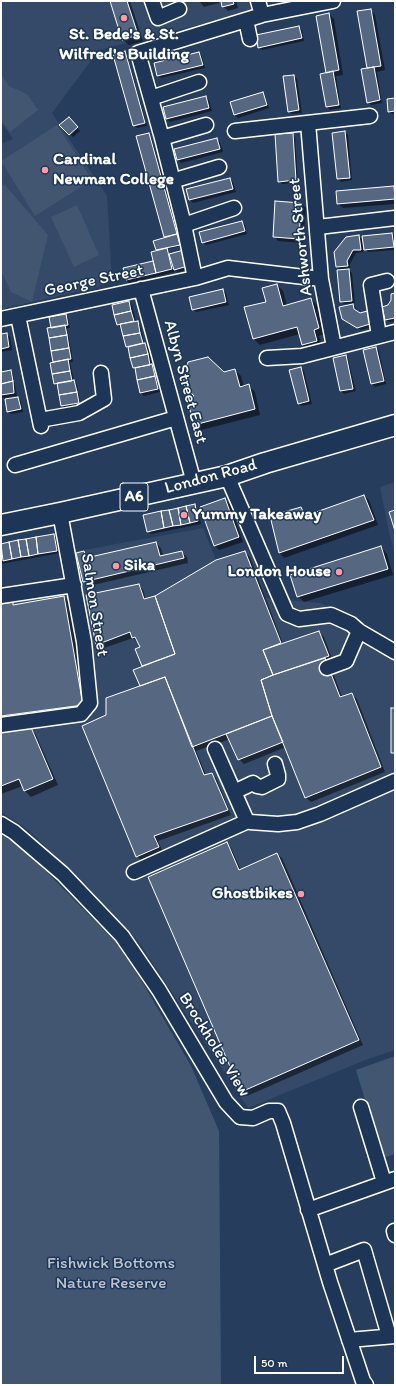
<!DOCTYPE html>
<style>
body{margin:0}
#map{position:relative;width:396px;height:1386px;overflow:hidden;background:#263d5e;font-family:Itim,sans-serif}
canvas{display:block}
.frame{position:absolute;inset:0;border:2px solid #fff;pointer-events:none}
.scale{position:absolute;left:254px;top:1356px;width:90px;height:18px;box-sizing:border-box;border:2px solid #fff;border-top:0;padding-left:5px;font-size:12px;line-height:14px;white-space:nowrap;color:#fff;-webkit-text-stroke:3px #1d3557;paint-order:stroke}
</style>
<div id="map">
<canvas width="396" height="1386"></canvas>
<div class="frame"></div>
<div class="scale">50 m</div>
</div>
<script>
const c = document.querySelector('canvas').getContext('2d');
c.lineJoin = 'round';
function paint(path, color) { c.fillStyle = color; c.fill(path, 'evenodd'); }
const toPath = rows => new Path2D(rows.map(r => 'M' + r).join(''));
function trace(path, color, width, dash) { c.strokeStyle = color; c.lineWidth = width; c.lineCap = dash ? 'butt' : 'round'; c.setLineDash(dash || []); c.stroke(path); }
function label(font, color, halo, rows, align = 'center') {
  c.font = font + ' Itim,sans-serif'; c.lineWidth = 3; c.setLineDash([]); c.textBaseline = 'middle'; c.strokeStyle = halo; c.fillStyle = color; for (const [text, x, y, turn = 0] of rows) {
    c.save(); c.translate(x, y); c.rotate((+turn || 0) * Math.PI / 180); c.textAlign = isNaN(turn) ? turn : align; if (halo) c.strokeText(text, 0, 0); c.fillText(text, 0, 0); c.restore();
  }
}
paint(toPath([
 [1,1,254,1,256,10,99,50,52,113,107,196,112,281,94,288,1,309,1,144,13,139,1,122],
 [395,482,395,555,389,532,380,487],
 [203,528,216,560,252,549,266,598,320,603,358,621,395,650,395,1050,368,1059,248,1108,138,941,30,831,1,812,1,605,64,593,73,552]
]), '#344a68');
paint(toPath([
 [1,74,9,86,27,94,38,110,10,132,1,120],
 [57,125,92,180,35,216,1,161],
 [5,185,48,235,32,302,11,292,1,271,1,186],
 [77,205,99,255,74,267,51,217],
 [1,833,17,842,115,941,137,973,191,1066,219,1131,221,1385,1,1385],
 [395,1056,395,1154,383,1158,356,1070]
]), '#425672');
paint(toPath([
 [111,1,130,1,143,41,129,45,122,39],
 [199,1,219,1,219,3,204,7],
 [222,1,236,1,238,8,228,11,223,6],
 [370,10,375,15,385,70,377,72,382,103,371,105,368,102],
 [329,14,334,19,343,75,336,76,341,108,330,110,327,106],
 [299,27,302,30,304,41,262,50,259,47],
 [124,53,127,56,147,126,137,128,134,125],
 [199,53,202,56,205,68,161,78,158,75],
 [294,76,297,79,302,113,292,114,289,111],
 [262,93,265,96,269,108,238,118,235,115],
 [206,97,209,100,212,111,170,122,167,119,164,108],
 [395,99,395,114,392,114,389,111],
 [68,118,80,131,73,137,61,125],
 [345,132,348,135,352,180,341,182,338,178],
 [148,134,151,137,180,237,178,237,181,246,166,249,170,255,190,269,178,272,173,268,175,272,129,283,126,280,124,269,154,261,158,251,154,242,167,238,137,137],
 [292,134,295,137,298,183,282,184,279,181],
 [217,139,220,142,223,152,181,163,178,160,176,150],
 [230,179,233,182,236,192,193,203,190,200],
 [393,187,395,189,395,204,343,208,338,204],
 [301,203,306,208,303,243,278,241,274,236],
 [242,222,245,225,247,234,206,245,203,242],
 [392,234,395,237,395,250,368,252,363,247,363,252,356,253,350,264,350,269,348,269,352,273,355,303,344,304,341,301,341,271,337,267,359,236,364,241],
 [277,285,283,291,287,306,311,299,317,305,325,334,319,336,323,348,309,351,303,345,300,334,260,345,254,339,246,308,267,302],
 [223,290,226,293,229,305,196,312,193,309],
 [395,294,395,321,389,322,386,319,388,306],
 [129,302,132,305,136,322,137,322,140,325,144,343,148,347,160,392,144,396,141,393,136,371,134,368,130,350,127,347,122,328,121,328,118,325],
 [352,304,356,308,356,312,360,314,367,312,370,315,373,327,361,330,343,318],
 [65,315,68,318,70,328,67,328,73,362,70,362,74,381,77,385,81,406,65,408,62,405,59,387,55,384,54,363,48,329,52,329],
 [7,334,10,337,12,350,1,352,1,335],
 [376,348,379,351,386,384,375,387,372,384,364,351],
 [345,356,348,359,356,391,344,394,341,391,334,359],
 [301,368,304,371,312,404,301,406,298,403],
 [235,370,241,376,244,387,248,385,255,392,260,415,201,430,195,424,196,396,224,373],
 [10,371,13,374,17,396,3,398,1,396,1,373],
 [18,398,21,401,23,412,11,414,8,411],
 [364,496,369,500,378,525,284,558,280,553,271,517,301,508,307,516],
 [225,500,230,504,243,542,219,550,215,546],
 [194,506,198,509,201,524,151,534,148,531],
 [54,535,57,538,60,553,1,564,1,545],
 [156,543,161,548,163,556,182,552,187,557,188,563,89,586,84,581,84,552,89,559],
 [381,547,387,554,393,575,304,602,298,596],
 [245,552,250,557,283,644,319,632,324,637,333,661,329,662,342,697,352,694,357,699,385,772,311,802,306,798,286,747,244,764,239,759,230,739,196,751,206,775,211,774,216,778,231,815,158,841,163,852,142,861,137,856,107,716,141,687,144,667,136,650,142,648,139,642,137,642,133,638,101,649,97,645,139,585,143,590,146,600,155,597],
 [64,597,69,602,87,709,1,718,1,605,12,603,15,605],
 [41,710,1,717,1,715],
 [29,726,35,733,58,785,31,797,25,791,23,786,1,794,1,732],
 [227,843,231,848,241,870,277,854,282,858,363,1045,247,1096,242,1091]
]), '#0007');
const building = toPath([
 [110,1,127,1,138,35,122,40,110,1],
 [221,1,233,1,234,4,222,7,221,1],
 [371,9,381,66,367,68,357,11,371,9],
 [329,13,339,70,326,73,316,16,329,13],
 [299,26,302,38,258,48,256,35,299,26],
 [125,51,145,123,133,126,113,55,125,51],
 [199,52,203,65,157,76,154,63,199,52],
 [374,67,380,100,367,103,361,69,374,67],
 [333,71,339,105,326,107,320,74,333,71],
 [294,75,299,110,288,112,283,76,294,75],
 [263,92,267,105,234,115,230,102,263,92],
 [206,96,209,108,166,119,163,107,206,96],
 [395,98,395,111,388,112,387,99,395,98],
 [69,117,78,127,69,135,59,125,69,117],
 [345,131,350,178,337,179,332,133,345,131],
 [149,133,177,234,164,237,136,136,149,133],
 [293,133,296,180,278,182,275,134,293,133],
 [217,138,220,149,177,160,174,149,217,138],
 [230,178,233,189,189,200,186,189,230,178],
 [394,186,395,199,337,204,336,191,394,186],
 [275,201,301,203,299,239,273,237,275,201],
 [242,221,245,231,202,243,199,232,242,221],
 [392,233,394,247,364,250,362,236,392,233],
 [177,234,180,245,156,250,153,241,177,234],
 [359,235,361,250,353,250,347,261,348,266,336,267,334,252,346,237,359,235],
 [167,248,172,269,156,273,151,252,167,248],
 [184,250,188,266,174,270,169,254,184,250],
 [153,261,156,273,126,280,123,268,153,261],
 [349,269,352,301,340,302,337,270,349,269],
 [277,284,283,306,311,298,319,328,314,330,317,341,302,345,297,327,253,339,244,307,266,302,262,288,277,284],
 [223,289,226,302,192,310,189,297,223,289],
 [395,293,395,318,385,320,382,307,388,305,391,300,391,294,395,293],
 [129,301,131,311,114,315,112,305,129,301],
 [353,304,354,309,360,313,367,311,370,324,357,328,342,319,339,307,353,304],
 [131,311,134,321,117,325,114,315,131,311],
 [66,314,68,325,51,328,49,317,66,314],
 [138,321,140,333,123,336,120,324,138,321],
 [65,325,67,335,49,338,47,328,65,325],
 [7,333,9,347,1,349,1,334,7,333],
 [140,333,143,343,126,347,123,336,140,333],
 [67,335,69,348,51,351,49,338,67,335],
 [145,343,148,354,130,358,128,347,145,343],
 [376,347,384,381,371,384,363,350,376,347],
 [69,348,71,359,53,362,51,351,69,348],
 [148,354,150,365,133,368,130,358,148,354],
 [346,355,353,389,340,391,333,358,346,355],
 [208,357,224,372,235,369,240,387,249,384,255,409,194,425,187,399,194,396,183,384,188,362,208,357],
 [68,359,70,371,52,374,50,363,68,359],
 [152,364,155,376,137,380,135,368,152,364],
 [301,367,309,401,298,404,289,370,301,367],
 [11,370,13,381,1,384,1,372,11,370],
 [70,371,72,381,54,384,52,374,70,371],
 [155,376,158,389,140,393,137,380,155,376],
 [74,380,77,392,59,395,57,383,74,380],
 [13,381,14,393,1,395,1,384,13,381],
 [77,392,79,403,61,406,59,395,77,392],
 [18,397,21,409,7,412,5,399,18,397],
 [364,495,374,520,279,553,270,516,301,507,305,516,364,495],
 [225,498,239,537,214,546,200,507,225,498],
 [195,504,198,521,190,523,186,506,195,504],
 [186,506,190,523,181,525,178,508,186,506],
 [178,508,181,525,173,526,169,510,178,508],
 [169,510,173,526,164,528,161,511,169,510],
 [395,510,395,531,389,512,395,510],
 [161,511,164,528,147,532,143,515,161,511],
 [54,534,57,551,38,554,36,537,54,534],
 [36,537,38,554,29,556,26,539,36,537],
 [26,539,29,556,21,557,18,540,26,539],
 [18,540,21,557,12,559,9,542,18,540],
 [9,542,12,559,3,561,1,544,9,542],
 [156,542,160,556,182,551,184,558,83,582,76,553,84,551,86,558,156,542],
 [381,546,388,569,297,597,290,575,381,546],
 [245,551,281,643,263,650,273,675,261,680,272,716,192,747,165,677,140,686,133,670,175,654,155,596,216,560,245,551],
 [139,584,144,599,155,596,175,654,142,666,135,649,140,647,135,637,132,638,130,632,96,645,86,595,139,584],
 [64,596,83,705,1,716,1,604,13,602,13,605,64,596],
 [319,631,329,656,273,675,263,650,319,631],
 [325,658,340,697,352,693,381,767,305,798,272,716,261,680,273,675,325,658],
 [165,677,204,775,212,773,228,810,154,836,159,847,136,857,82,726,106,715,106,698,165,677],
 [391,708,395,708,395,753,391,753,391,708],
 [272,716,283,742,238,760,226,734,272,716],
 [30,725,53,779,24,791,19,779,1,786,1,731,30,725],
 [227,842,239,870,277,853,359,1040,241,1092,148,877,227,842]
]);
paint(building, '#556781');
trace(building, '#fff', 1);
const minor = toPath([
 [152,1,158,18,179,9],
 [258,1,262,15],
 [246,20,250,39],
 [151,98,199,82],
 [308,123,321,279,334,347],
 [235,131,370,116],
 [162,138,206,125],
 [172,181,219,167],
 [184,225,234,208],
 [318,227,395,218],
 [195,278,184,225,162,138,138,53,262,15,333,1],
 [141,289,194,483],
 [18,316,41,426],
 [1,319,195,278,228,268,321,279],
 [379,336,371,285,387,281],
 [267,358,302,356,395,332],
 [40,420,79,413,104,399,101,373],
 [15,465,176,418],
 [227,476,287,614,299,619,331,615,351,624,359,631,395,652],
 [1,596,74,585],
 [327,668,346,661,359,631],
 [1,725,81,714,90,703,84,642,60,513],
 [215,749,246,819,250,822,278,824,297,822,320,814,395,781],
 [234,792,253,783,257,786,262,787,278,779,278,775,275,764],
 [1,824,14,832,63,874,122,936,159,990,226,1102,240,1117,253,1118,269,1111,278,1111,283,1123,330,1282,363,1381,366,1385],
 [134,872,248,821],
 [361,1107,384,1182],
 [308,1210,395,1179],
 [394,1231,395,1235],
 [325,1265,364,1250,389,1336],
 [349,1340,395,1336]
]);
const highway = toPath([
 [1,525,60,513,227,476,265,463,395,425]
]);
trace(minor, '#fff', 17);
trace(highway, '#fff', 23);
trace(minor, '#1d3557', 14);
trace(highway, '#1d3557', 20);
for (const [x, y, r, color] of [
 [124,18,4,"#ff9aa2"],
 [45,170,4,"#ff9aa2"],
 [184,515,4,"#ff9aa2"],
 [116,566,4,"#ff9aa2"],
 [339,572,4,"#ff9aa2"],
 [301,894,4,"#ff9aa2"]
]) { const dot = new Path2D(); dot.arc(x, y, r, 0, 2 * Math.PI); c.fillStyle = color; c.fill(dot); trace(dot, '#1d3557', 1.5); }
for (const [x, y, w] of [
 [134,497,28]
]) { const box = new Path2D(); box.roundRect(x - w / 2, y - 14, w, 28, 3); c.fillStyle = '#1d3557'; c.fill(box); trace(box, '#fff', 1); }
label('bold 16px', '#fff', null, [
 ["A6",134,497]
]);
label('bold 17px', '#fff', '#1d3557', [
 ["St. Bede's & St.",124,35,"center"],
 ["Wilfred's Building",124,55,"center"],
 ["Cardinal",53,160],
 ["Newman College",53,180],
 ["Yummy Takeaway",192,515],
 ["Sika",124,566],
 ["London House",331,572,"right"],
 ["Ghostbikes",293,894,"right"]
], 'left');
label('17px', '#fff', '#1d3557', [
 ["Ashworth Street",301,237,-96],
 ["George Street",94,281,-12],
 ["Albyn Street East",185,382,75],
 ["London Road",211,477,-15],
 ["Salmon Street",94,605,81],
 ["Brockholes View",214,1045,58]
]);
label('17px', '#bdc4ce', '#1d3557', [
 ["Fishwick Bottoms",111,1264],
 ["Nature Reserve",111,1284]
]);
</script>
